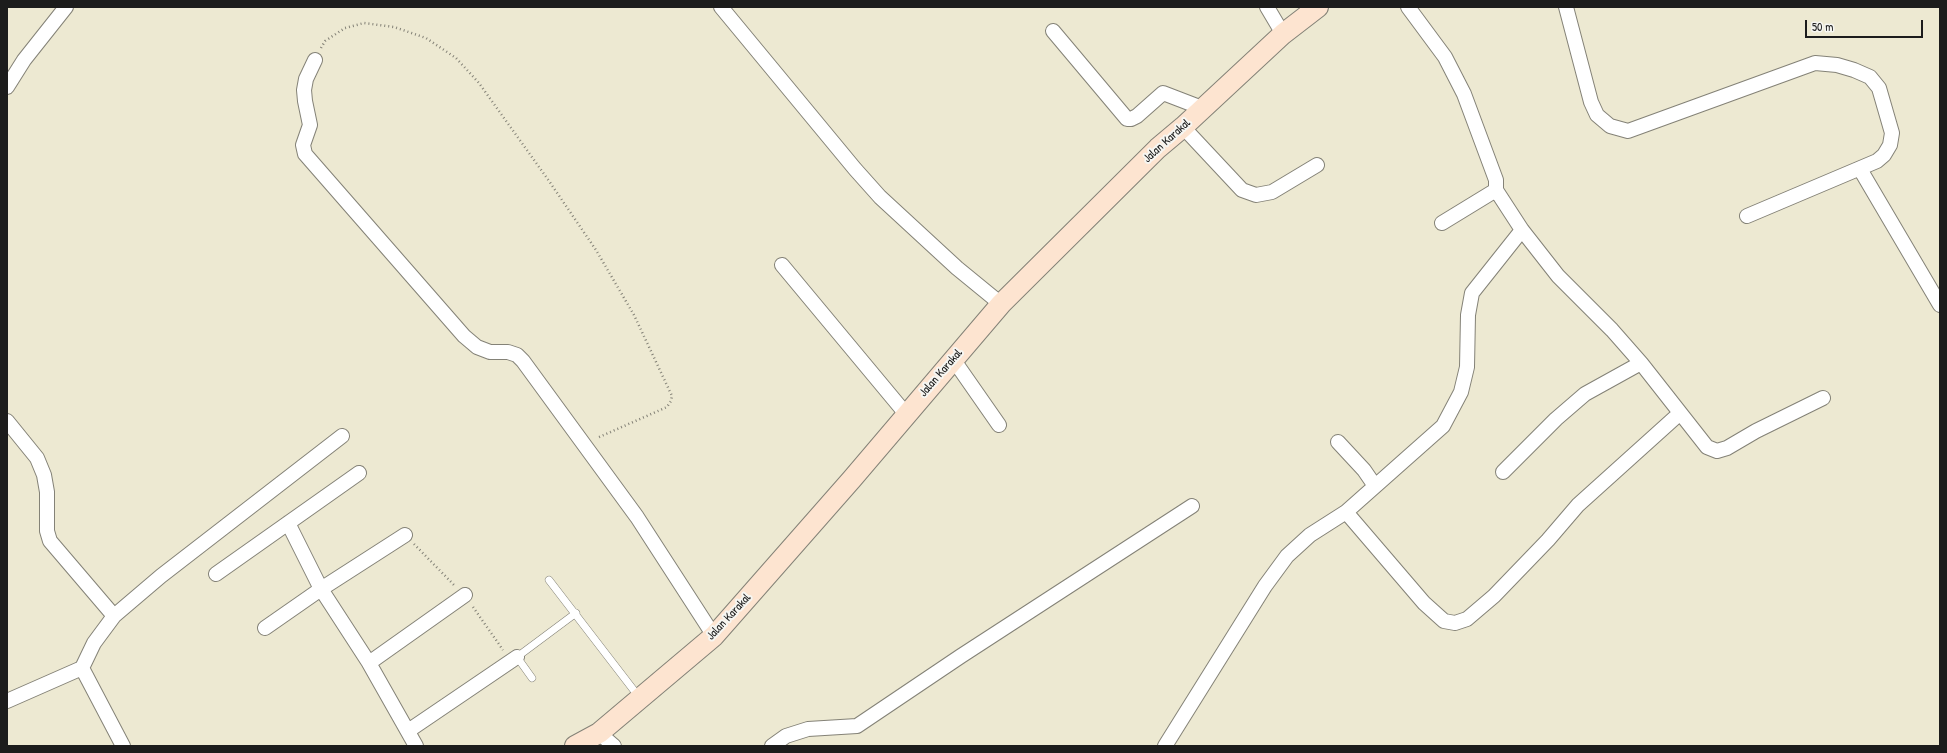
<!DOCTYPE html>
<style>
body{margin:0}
#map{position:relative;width:1947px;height:753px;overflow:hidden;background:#ede9d2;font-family:"Patrick Hand",sans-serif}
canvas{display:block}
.frame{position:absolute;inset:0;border:8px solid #1c1c1c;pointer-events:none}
.scale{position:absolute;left:1805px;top:20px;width:118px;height:18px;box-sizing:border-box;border:2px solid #1c1c1c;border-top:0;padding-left:5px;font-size:12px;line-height:14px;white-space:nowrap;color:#1c1c1c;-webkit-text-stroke:3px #f6f6f2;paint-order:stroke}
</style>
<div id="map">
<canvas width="1947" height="753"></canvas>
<div class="frame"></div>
<div class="scale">50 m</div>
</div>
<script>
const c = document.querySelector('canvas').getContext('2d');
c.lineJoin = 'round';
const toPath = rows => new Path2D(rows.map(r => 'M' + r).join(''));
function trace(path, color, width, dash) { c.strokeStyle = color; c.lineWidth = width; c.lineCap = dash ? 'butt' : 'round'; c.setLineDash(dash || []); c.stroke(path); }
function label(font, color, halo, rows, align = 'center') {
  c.font = font + ' "Patrick Hand",sans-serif'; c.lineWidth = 4; c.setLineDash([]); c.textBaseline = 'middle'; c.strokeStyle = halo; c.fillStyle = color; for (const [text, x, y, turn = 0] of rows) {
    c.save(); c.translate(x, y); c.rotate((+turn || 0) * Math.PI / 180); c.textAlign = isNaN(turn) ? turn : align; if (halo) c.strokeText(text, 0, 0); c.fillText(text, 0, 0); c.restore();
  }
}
const lane = toPath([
 [549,580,639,697],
 [532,678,517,657,576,613]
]);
const street = toPath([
 [721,7,855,169,880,197,957,268,1001,304],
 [1267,7,1283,34],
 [1408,7,1445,57,1464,94,1496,180,1496,190,1522,230,1558,276,1612,330,1641,363,1707,447,1717,451,1727,448,1756,431,1823,398],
 [1566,7,1591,102,1597,115,1610,126,1628,131,1815,63,1837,65,1854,70,1870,77,1879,88,1892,133,1890,145,1884,155,1877,161,1747,216],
 [1053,31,1127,119,1131,119,1137,116,1163,93,1202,108],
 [315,60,306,79,304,90,305,101,310,125,303,145,305,154,464,336,477,347,490,352,508,352,517,355,523,361,637,517,714,636],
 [7,87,24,60,66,7],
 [1183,127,1242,190,1256,195,1272,192,1317,165],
 [1860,169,1940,305],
 [1442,223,1496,190],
 [782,265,906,414],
 [953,359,999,425],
 [7,421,37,458,44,475,47,492,47,531,50,541,114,616],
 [1338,442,1364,470,1375,486],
 [1503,472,1556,419,1585,394,1641,363],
 [1346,512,1424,603,1444,621,1455,623,1467,619,1494,596,1548,540,1578,505,1679,414],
 [288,523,321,589,369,663,416,746],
 [216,574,359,473],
 [265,628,321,589,405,535],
 [369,663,465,595],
 [82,668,123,746],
 [7,701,82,668,94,643,114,616,161,576,342,436],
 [408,731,517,657],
 [599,733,614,746],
 [772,746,786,736,808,729,857,726,961,656,1192,506],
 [1165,746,1265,586,1287,556,1310,535,1346,512,1443,426,1461,392,1467,367,1468,315,1472,293,1522,230]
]);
const secondary = toPath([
 [575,746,599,733,714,636,852,479,1001,304,1158,148,1183,127,1283,34,1318,7]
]);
trace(lane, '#848277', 8);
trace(street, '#848277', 16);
trace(secondary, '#848277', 22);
trace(toPath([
 [321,48,325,41,345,28,364,23,394,27,426,38,456,58,479,83,549,181,596,250,634,315,672,396,671,401,667,407,597,438],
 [414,544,454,585],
 [473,607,503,650]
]), '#848277', 2.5, [1, 3]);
trace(lane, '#fff', 7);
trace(street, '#fff', 14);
trace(secondary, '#fde4d0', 20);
label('12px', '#1c1c1c', '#f6f6f2', [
 ["Jalan Karakal",1167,141,-42],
 ["Jalan Karakal",941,373,-49],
 ["Jalan Karakal",729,617,-47]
]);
</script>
